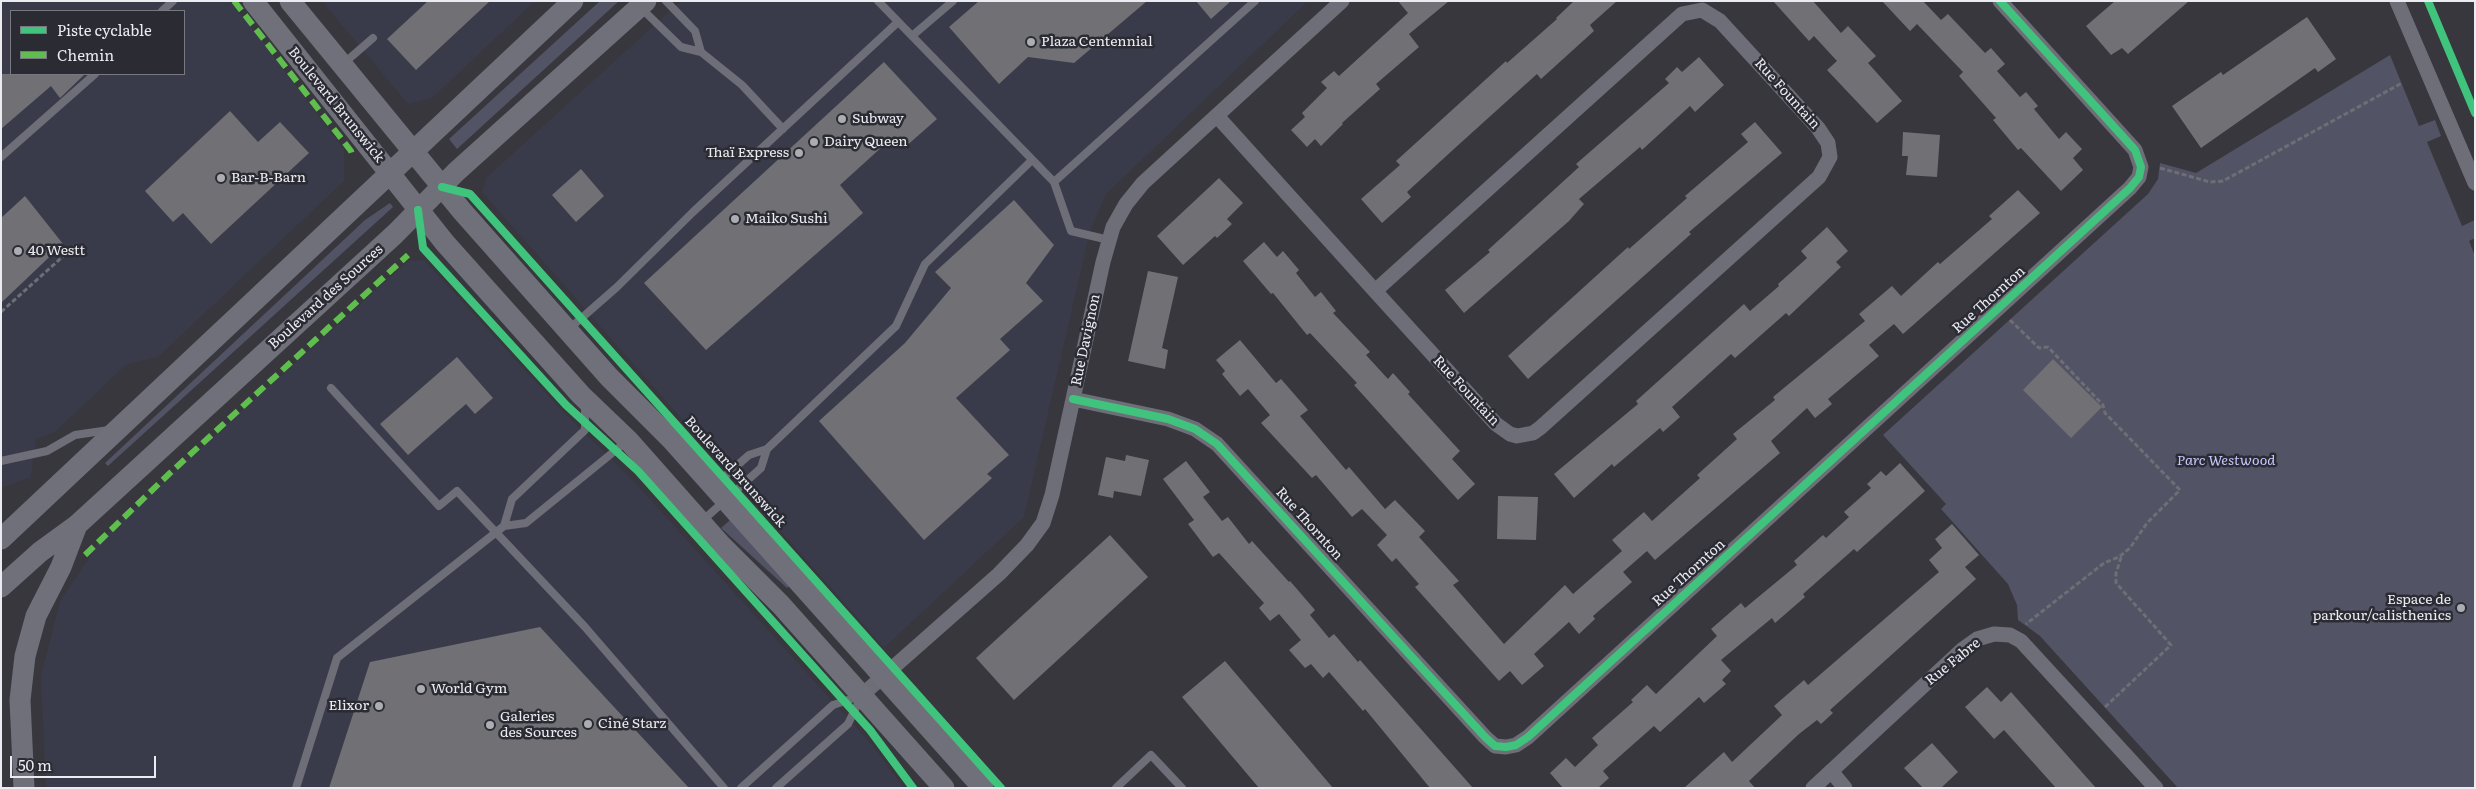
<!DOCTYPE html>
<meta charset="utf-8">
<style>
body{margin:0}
#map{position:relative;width:2476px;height:789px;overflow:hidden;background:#37373d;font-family:Literata,serif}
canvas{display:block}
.frame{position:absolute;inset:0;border:2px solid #ebecf2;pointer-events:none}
.legend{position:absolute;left:10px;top:10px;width:175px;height:65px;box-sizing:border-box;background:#2b2b34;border:1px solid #787880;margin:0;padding:6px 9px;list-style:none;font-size:15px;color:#ebecf2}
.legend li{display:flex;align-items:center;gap:10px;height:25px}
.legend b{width:25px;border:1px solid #787880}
.scale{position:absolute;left:10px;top:756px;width:146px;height:22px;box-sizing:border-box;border:2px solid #ebecf2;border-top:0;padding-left:6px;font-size:15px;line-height:18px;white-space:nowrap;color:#ebecf2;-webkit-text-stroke:4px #2b2b34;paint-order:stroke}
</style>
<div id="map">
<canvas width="2476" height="789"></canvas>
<div class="frame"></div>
<ul class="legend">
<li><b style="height:6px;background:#40c37c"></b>Piste cyclable</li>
<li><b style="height:6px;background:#5fbe4e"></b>Chemin</li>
</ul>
<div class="scale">50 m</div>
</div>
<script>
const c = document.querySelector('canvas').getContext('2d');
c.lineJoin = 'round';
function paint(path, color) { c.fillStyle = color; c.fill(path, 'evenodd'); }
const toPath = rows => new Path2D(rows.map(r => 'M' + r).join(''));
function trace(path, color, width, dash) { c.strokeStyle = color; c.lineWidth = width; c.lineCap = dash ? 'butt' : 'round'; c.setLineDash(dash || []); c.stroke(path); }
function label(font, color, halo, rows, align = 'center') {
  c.font = font + ' Literata,serif'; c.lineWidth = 5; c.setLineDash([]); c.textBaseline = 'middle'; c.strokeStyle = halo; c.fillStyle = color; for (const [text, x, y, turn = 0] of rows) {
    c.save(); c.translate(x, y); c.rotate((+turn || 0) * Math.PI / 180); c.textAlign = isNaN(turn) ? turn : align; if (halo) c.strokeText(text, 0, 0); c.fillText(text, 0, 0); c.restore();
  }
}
paint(toPath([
 [1,1,229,1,257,34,344,150,344,181,158,357,127,364,56,431,36,439,31,477,1,488],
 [11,11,184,11,184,74,11,74],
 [322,1,535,1,432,98,408,104],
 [681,1,1308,1,1106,194,1090,231,1024,517,884,648,482,192,487,177],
 [424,260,564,413,630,477,871,744,904,788,46,788,41,676,60,601,90,557,98,541,408,261]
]), '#3a3b4a');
paint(toPath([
 [600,1,619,1,457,149,449,139],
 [2390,55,2419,126,2435,120,2441,136,2427,142,2462,226,2475,220,2475,238,2469,241,2475,256,2475,788,2178,788,2040,636,2018,620,2017,605,2008,584,1941,509,1946,504,1883,435,2148,194,2158,179,2160,163,2196,173],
 [390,203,393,207,108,466,105,463,365,220],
 [730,520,790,586,787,588,721,528]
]), '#525364');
paint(toPath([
 [428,1,490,1,416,70,387,39],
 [979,1,1147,1,1074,63,1028,57,999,84,949,27],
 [1196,1,1231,1,1211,19],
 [1398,1,1449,1,1409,34,1419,47,1376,84,1380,89,1342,123,1343,124,1321,146,1315,139,1307,147,1291,130,1305,117,1302,113,1327,88,1321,82,1334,71,1339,76,1408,13],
 [1574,1,1617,1,1590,25,1594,31,1541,79,1537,74,1455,148,1407,192,1411,197,1382,223,1361,199,1400,165,1396,161,1506,61,1507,63,1557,19,1556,18],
 [1773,1,1813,1,1841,33,1848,26,1876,56,1868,63,1902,101,1877,123,1827,70,1837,61,1814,36,1809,41],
 [1882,1,1923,1,1941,20,1948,14,1985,53,1991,48,2005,64,1997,71,2020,97,2026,92,2038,106,2034,109,2059,139,2066,132,2082,149,2073,158,2083,170,2061,191,2021,148,2018,150,1993,120,1996,118,1959,76,1963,72,1917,24,1910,31],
 [2115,1,2189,1,2128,54,2122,48,2111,55,2086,26],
 [2307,17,2336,59,2318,72,2315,68,2201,148,2172,106,2221,72,2223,75],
 [1699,57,1724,85,1695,112,1690,106,1642,150,1640,147,1579,199,1584,204,1569,221,1464,313,1445,290,1490,252,1488,250,1579,167,1576,164,1669,83,1665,79,1677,67,1682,72],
 [884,62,937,119,904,148,894,136,840,185,863,213,706,350,644,283],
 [1,74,85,74,60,98,51,86,1,129],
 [230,111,258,142,280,122,309,153,211,244,183,213,173,222,145,191],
 [1755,122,1782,153,1689,232,1691,234,1528,379,1508,356,1628,247,1629,249,1687,198,1685,196,1748,142,1741,134],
 [1903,132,1940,135,1937,177,1906,175,1908,156,1902,156],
 [581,169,604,196,576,222,552,195],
 [1219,178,1243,203,1227,219,1232,224,1217,238,1215,236,1183,265,1157,236],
 [2018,190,2040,213,1903,334,1894,324,1869,345,1879,356,1828,399,1832,404,1815,418,1807,408,1771,441,1780,453,1655,560,1647,551,1623,572,1632,582,1593,616,1595,619,1579,634,1569,622,1534,654,1544,666,1522,685,1510,671,1499,681,1415,587,1419,584,1396,558,1392,562,1377,545,1387,535,1362,509,1352,517,1316,475,1312,478,1261,423,1270,415,1248,389,1240,396,1222,374,1225,371,1216,360,1240,340,1276,383,1281,379,1308,410,1300,416,1346,470,1349,467,1385,509,1395,500,1425,531,1419,537,1459,581,1453,585,1504,644,1565,585,1573,594,1622,551,1612,540,1644,512,1652,521,1700,478,1697,475,1737,439,1733,434,1775,400,1773,397,1865,321,1859,314,1892,286,1901,296,1938,262,1940,264,1992,219,1989,216],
 [25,196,63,244,1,303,1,218],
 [1014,200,1054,245,1026,283,1043,301,1000,339,1010,350,956,398,1009,455,987,474,992,478,924,540,819,421,905,343,951,288,935,272],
 [1827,227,1848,251,1836,262,1841,267,1789,316,1786,313,1735,358,1731,354,1681,399,1672,407,1680,417,1663,432,1660,428,1614,467,1612,464,1574,498,1554,474,1638,404,1636,401,1744,304,1750,311,1779,286,1778,284,1807,258,1801,251],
 [1264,242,1277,257,1283,251,1299,270,1296,273,1315,297,1321,292,1336,311,1333,313,1370,352,1366,355,1388,379,1393,373,1410,392,1408,394,1460,451,1452,459,1475,484,1458,500,1354,385,1357,383,1310,333,1307,335,1273,293,1271,294,1243,261],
 [1148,271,1178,277,1162,348,1168,350,1165,369,1128,361],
 [457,357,493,398,475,414,466,404,408,455,380,424],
 [2053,359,2102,407,2071,438,2023,390],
 [1126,455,1149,460,1141,496,1114,491,1113,498,1098,495,1106,457,1125,461],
 [1186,461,1210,492,1203,497,1222,521,1228,517,1249,544,1252,541,1289,582,1290,581,1315,610,1310,615,1329,638,1334,634,1358,662,1360,660,1473,788,1430,788,1365,709,1363,711,1329,672,1323,678,1311,664,1305,668,1289,650,1301,640,1279,614,1270,621,1259,608,1264,603,1219,553,1213,557,1188,524,1194,520,1163,479],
 [1900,463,1925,491,1857,552,1854,549,1803,594,1805,597,1775,623,1772,618,1721,660,1731,671,1722,680,1726,684,1704,703,1699,697,1660,732,1654,726,1603,771,1609,778,1598,788,1563,788,1550,773,1566,758,1575,767,1598,745,1592,738,1633,702,1631,700,1647,685,1656,694,1717,636,1711,629,1741,603,1745,608,1797,565,1794,561,1823,535,1826,538,1849,517,1844,512,1871,488,1867,484,1881,471,1886,476],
 [1498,496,1538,497,1536,540,1497,539],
 [1952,524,1979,555,1965,567,1976,579,1830,710,1833,713,1821,724,1817,720,1799,734,1749,781,1755,788,1684,788,1724,752,1732,762,1782,715,1774,706,1804,680,1808,685,1939,572,1929,560,1942,548,1935,539],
 [1110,535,1148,577,1014,700,976,658],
 [540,627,689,788,329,788,370,662],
 [1225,661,1333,788,1259,788,1182,697],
 [1987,687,2001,702,2011,692,2096,788,2056,788,2004,730,1994,739,1965,707],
 [1932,743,1958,772,1941,788,1923,788,1904,768]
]), '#707075');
trace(toPath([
 [2160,168,2210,182,2223,181,2402,83],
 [1,312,79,242],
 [2010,320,2039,348,2048,347,2103,405,2105,413,2180,490,2147,523,2130,548,2119,557,2104,563,2026,624],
 [2105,707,2171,645,2116,583,2116,573,2122,555]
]), '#6e6e77', 3, [5, 2.5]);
trace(toPath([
 [666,1,695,31,701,52],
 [878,1,1054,182,1071,231,1109,240],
 [641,8,681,47,701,52,742,85,783,129],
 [162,11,173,1],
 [912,36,953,1],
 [343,64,373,38],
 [1,157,95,74],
 [1054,182,1255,1],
 [569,329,617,287,693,212,898,22],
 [331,388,439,506,457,491,585,627,724,788],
 [1,461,47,451,75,435,109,430],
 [715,485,749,455,767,449,896,326,925,264,1032,160],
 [701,522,761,468,767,449],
 [504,526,512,499,585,430,585,406],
 [296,788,337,658,504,526,526,523,627,441],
 [741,788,833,705,860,696],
 [776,788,848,724,861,697],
 [1116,788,1151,755,1182,788]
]), '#6e6e78', 8);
trace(toPath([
 [2397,1,2475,183],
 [1217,116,1375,291,1496,424,1510,434,1517,436,1533,433,1540,428,1819,177,1830,157,1828,143,1818,128,1720,21,1702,10,1682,14,1375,291],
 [1073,399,1168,419,1195,429,1217,444,1485,737,1495,746,1506,747,1516,745,1528,737,2015,293,2130,188,2139,177,2141,167,2135,150,2000,1],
 [862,695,999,574,1027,545,1043,523,1052,495,1103,262,1113,227,1126,204,1143,183,1342,1],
 [1831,771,1845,788],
 [1813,788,1963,649,1977,639,1994,634,2010,635,2021,641,2156,788]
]), '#6e6e78', 15);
trace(toPath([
 [253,1,445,243,581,395,628,440,721,545,781,605,944,788],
 [290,1,462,211,609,377,671,439,983,788],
 [1,539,573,1],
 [1,587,40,552,77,525,395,234,456,172,646,1],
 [24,788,20,700,25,656,36,616,61,567,77,525]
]), '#70707b', 21);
trace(toPath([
 [234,1,351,151,353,158],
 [85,555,170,473,408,255]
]), '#5fbe4e', 6, [12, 6]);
trace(toPath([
 [2428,1,2475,113],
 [442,187,470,194,1001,788],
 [418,210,423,248,566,405,638,471,870,730,913,788],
 [1073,399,1168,419,1195,429,1217,444,1485,737,1495,746,1506,747,1516,745,1528,737,2015,293,2130,188,2139,177,2141,167,2135,150,2000,1]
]), '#40c37c', 8);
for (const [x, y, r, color] of [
 [1031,42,5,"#acadb3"],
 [842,119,5,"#acadb3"],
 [814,142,5,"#acadb3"],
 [799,153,5,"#acadb3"],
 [221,178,5,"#acadb3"],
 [735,219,5,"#acadb3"],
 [18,251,5,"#acadb3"],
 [2461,608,5,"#acadb3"],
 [421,689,5,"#acadb3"],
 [379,706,5,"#acadb3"],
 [588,724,5,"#acadb3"],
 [490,725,5,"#acadb3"]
]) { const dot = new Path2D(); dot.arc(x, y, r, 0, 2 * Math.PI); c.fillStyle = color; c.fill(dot); trace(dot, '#2b2b34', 2); }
label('14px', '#ebecf2', '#2b2b34', [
 ["Plaza Centennial",1041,42],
 ["Subway",852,119],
 ["Dairy Queen",824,142],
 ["Thaï Express",789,153,"right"],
 ["Bar-B-Barn",231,178],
 ["Maiko Sushi",745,219],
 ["40 Westt",28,251],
 ["Espace de",2451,600,"right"],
 ["parkour/calisthenics",2451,616,"right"],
 ["World Gym",431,689],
 ["Elixor",369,706,"right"],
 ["Galeries",500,717],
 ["des Sources",500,733],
 ["Ciné Starz",598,724]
], 'left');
label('14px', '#ebecf2', '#2b2b34', [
 ["Rue Fountain",1787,94,48],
 ["Boulevard Brunswick",336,105,51],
 ["Boulevard des Sources",326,297,-42],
 ["Rue Thornton",1989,300,-42],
 ["Rue Davignon",1086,340,-78],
 ["Rue Fountain",1466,391,47],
 ["Boulevard Brunswick",735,472,48],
 ["Rue Thornton",1309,524,48],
 ["Rue Thornton",1689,573,-42],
 ["Rue Fabre",1953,662,-39]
]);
label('italic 14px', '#c6c8ff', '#2b2b34', [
 ["Parc Westwood",2226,461]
]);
</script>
